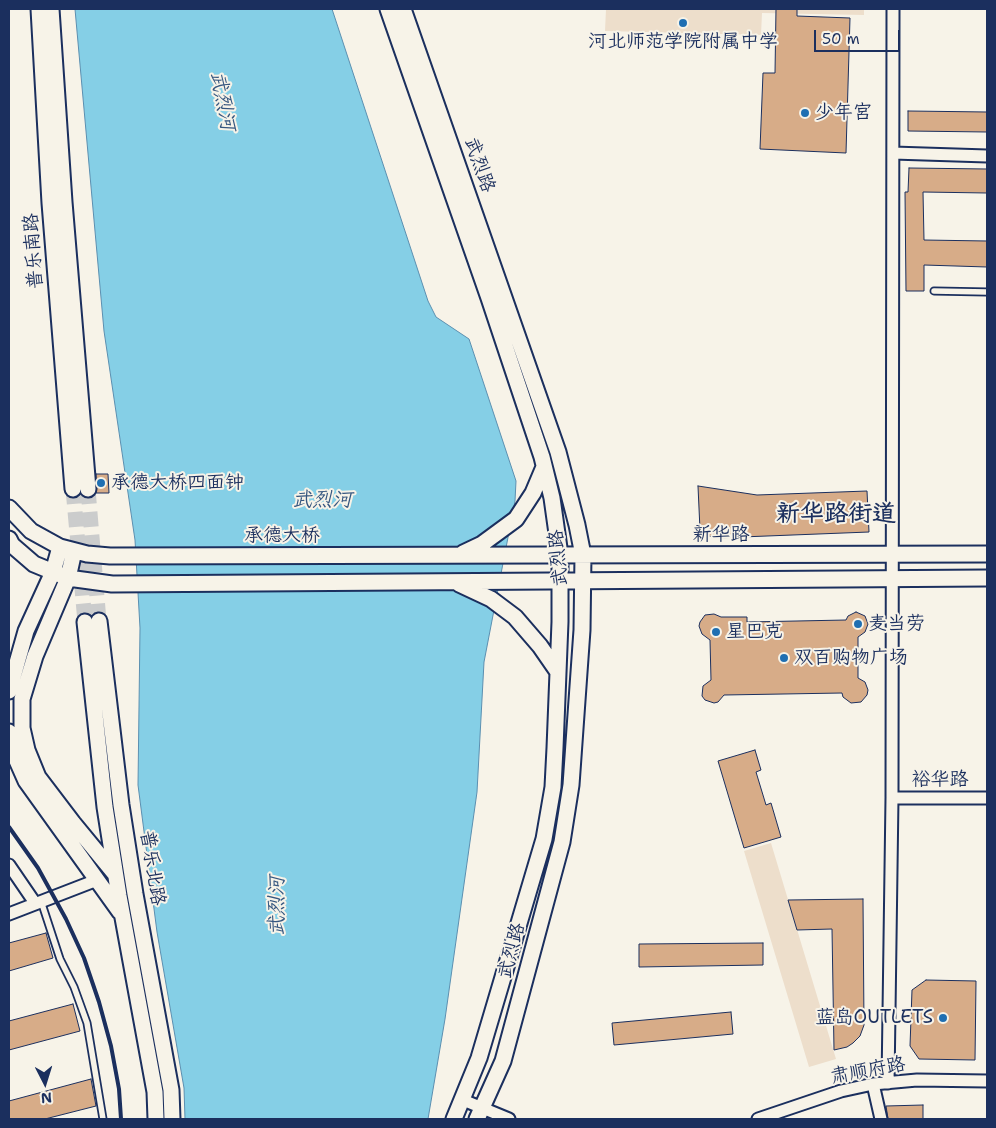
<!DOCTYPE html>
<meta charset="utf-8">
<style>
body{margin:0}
#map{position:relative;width:996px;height:1128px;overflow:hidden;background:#f7f3e8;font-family:"Shantell Sans",sans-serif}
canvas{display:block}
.frame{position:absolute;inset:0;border:10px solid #1b2f5e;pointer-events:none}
.north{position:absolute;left:20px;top:1058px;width:50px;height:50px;-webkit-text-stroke:4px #f7f3e8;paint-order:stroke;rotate:175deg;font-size:14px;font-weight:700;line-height:20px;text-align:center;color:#1b2f5e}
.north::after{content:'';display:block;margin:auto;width:18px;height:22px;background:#1b2f5e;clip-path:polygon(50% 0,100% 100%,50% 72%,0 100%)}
.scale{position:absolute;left:814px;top:30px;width:86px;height:22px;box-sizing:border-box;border:2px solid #1b2f5e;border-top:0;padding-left:6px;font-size:15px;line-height:18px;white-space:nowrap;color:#1b2f5e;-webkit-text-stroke:4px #f7f3e8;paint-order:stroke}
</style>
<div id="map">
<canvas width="996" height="1128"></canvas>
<div class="frame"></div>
<div class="north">N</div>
<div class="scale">50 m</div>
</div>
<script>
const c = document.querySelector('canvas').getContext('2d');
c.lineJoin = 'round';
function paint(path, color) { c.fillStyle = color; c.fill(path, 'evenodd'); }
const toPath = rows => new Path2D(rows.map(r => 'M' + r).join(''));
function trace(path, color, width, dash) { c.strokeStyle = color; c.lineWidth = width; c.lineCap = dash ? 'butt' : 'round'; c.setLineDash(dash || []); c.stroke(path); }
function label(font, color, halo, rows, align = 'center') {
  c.font = font + ' "Shantell Sans","LXGW WenKai TC",sans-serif'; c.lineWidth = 4; c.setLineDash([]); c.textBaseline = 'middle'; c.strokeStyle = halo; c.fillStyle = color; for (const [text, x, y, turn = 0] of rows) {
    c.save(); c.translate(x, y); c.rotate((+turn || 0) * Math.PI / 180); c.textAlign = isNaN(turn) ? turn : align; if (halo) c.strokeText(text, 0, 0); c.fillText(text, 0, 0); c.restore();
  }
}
paint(toPath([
 [606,9,864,9,864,15,762,13,761,35,605,31],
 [771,843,836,1059,809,1067,744,851]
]), '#eddecb');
const water = toPath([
 [75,9,332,9,428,301,436,317,469,339,516,481,515,501,484,662,477,792,445,1019,428,1119,185,1119,184,1088,157,932,138,785,140,628,135,540,104,331,75,9]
]);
paint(water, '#85cfe6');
trace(water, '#5b8fb0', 1);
const building = toPath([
 [776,9,797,9,797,16,850,18,846,153,760,149,763,73,775,73,776,9],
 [908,111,987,112,987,132,908,131,908,111],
 [909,168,987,169,987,193,923,192,924,240,987,241,987,267,924,265,924,291,906,291,905,192,908,192,909,168],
 [96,474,108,474,109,493,96,493,96,474],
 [698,486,757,495,867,491,869,532,716,538,706,535,700,530,698,486],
 [856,612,865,616,868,624,865,632,858,637,858,678,865,682,868,690,867,695,861,702,851,703,843,697,842,693,724,695,718,702,714,703,705,700,702,696,703,686,711,680,710,640,702,634,699,626,700,622,705,615,714,614,721,617,747,617,747,622,846,620,848,616,856,612],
 [755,750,761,770,756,772,766,805,771,803,781,837,744,848,718,761,755,750],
 [863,899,864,1025,860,1036,853,1043,847,1047,834,1050,832,929,797,930,788,900,863,899],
 [46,933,53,958,9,971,9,943,46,933],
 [763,943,763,965,639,967,639,944,763,943],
 [926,980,976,981,975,1060,919,1059,910,1046,912,990,926,980],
 [73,1004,80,1031,9,1050,9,1021,73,1004],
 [731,1012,733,1034,614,1045,612,1023,731,1012],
 [91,1079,96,1106,45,1119,9,1119,9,1101,91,1079],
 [923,1105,923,1119,888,1119,886,1106,923,1105]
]);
paint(building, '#d7ac88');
trace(building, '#1b2f5e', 1);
trace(toPath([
 [73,489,85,622],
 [88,489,99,621]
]), '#cbcccc', 15, [15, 8]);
const service = toPath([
 [934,291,987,292],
 [41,901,60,959,74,987,87,1023,103,1119]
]);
const minor = toPath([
 [893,153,987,156],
 [892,798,987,798],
 [9,865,35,903],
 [9,914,97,880],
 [888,1083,892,798,893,9],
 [873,1084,881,1119],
 [463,1100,509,1119],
 [758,1119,841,1091,873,1084,917,1080,987,1081]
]);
const secondary = toPath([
 [39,9,50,203,73,489],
 [51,9,64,202,88,489],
 [388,9,489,298,542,457,552,498,560,555,560,622,555,748,553,787,544,839,479,1058,454,1119],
 [403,9,558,452,577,525,583,555,582,630,571,785,562,842,503,1061,477,1119],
 [9,508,31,531,60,547,87,554,110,556,987,554],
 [9,539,12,545,34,564,68,578,112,584,987,578],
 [74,551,68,578,35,656,22,699,22,728,27,750,38,777,73,823,115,874],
 [463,553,482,544,516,519,533,493,544,467],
 [459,584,491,599,515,617,540,646,558,672],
 [99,621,121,805,135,894,171,1090,172,1119],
 [85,622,105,807,119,896,155,1092,156,1119],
 [9,691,26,631,53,572,60,547],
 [9,732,14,754,26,781,120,912]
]);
trace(service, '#1b2f5e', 9);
trace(minor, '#1b2f5e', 15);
trace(secondary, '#1b2f5e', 19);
trace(service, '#f7f3e8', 5.5);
trace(minor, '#f7f3e8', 11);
trace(secondary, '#f7f3e8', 15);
trace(toPath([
 [9,827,38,868,66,919,84,958,99,1002,111,1046,119,1089,121,1119]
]), '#1b2f5e', 4);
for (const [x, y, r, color] of [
 [683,23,5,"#1f6fb2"],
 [805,113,5,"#1f6fb2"],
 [101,483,5,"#1f6fb2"],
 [858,624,5,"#1f6fb2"],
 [716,632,5,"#1f6fb2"],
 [784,658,5,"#1f6fb2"],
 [943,1018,5,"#1f6fb2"]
]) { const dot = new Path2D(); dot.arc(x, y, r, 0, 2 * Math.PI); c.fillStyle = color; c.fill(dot); trace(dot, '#f7f3e8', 2); }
label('19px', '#1b2f5e', '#f7f3e8', [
 ["河北师范学院附属中学",683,42,"center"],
 ["少年宫",815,113],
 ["承德大桥四面钟",111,483],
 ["麦当劳",868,624],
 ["星巴克",726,632],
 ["双百购物广场",794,658],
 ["蓝岛OUTLETS",933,1018,"right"]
], 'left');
label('19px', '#1b2f5e', '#f7f3e8', [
 ["武烈路",479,165,71],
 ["普乐南路",34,251,-94],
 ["新华路",721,535],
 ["承德大桥",282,536],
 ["武烈路",559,558,-95],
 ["裕华路",940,780],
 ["普乐北路",152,868,81],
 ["武烈路",512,951,-75],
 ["肃顺府路",868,1071,-10]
]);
label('italic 20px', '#365780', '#f7f3e8', [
 ["武烈河",222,101,79],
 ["武烈河",322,501],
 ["武烈河",278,906,-90]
]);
label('bold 24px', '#1b2f5e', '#f7f3e8', [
 ["新华路街道",836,515]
]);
</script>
